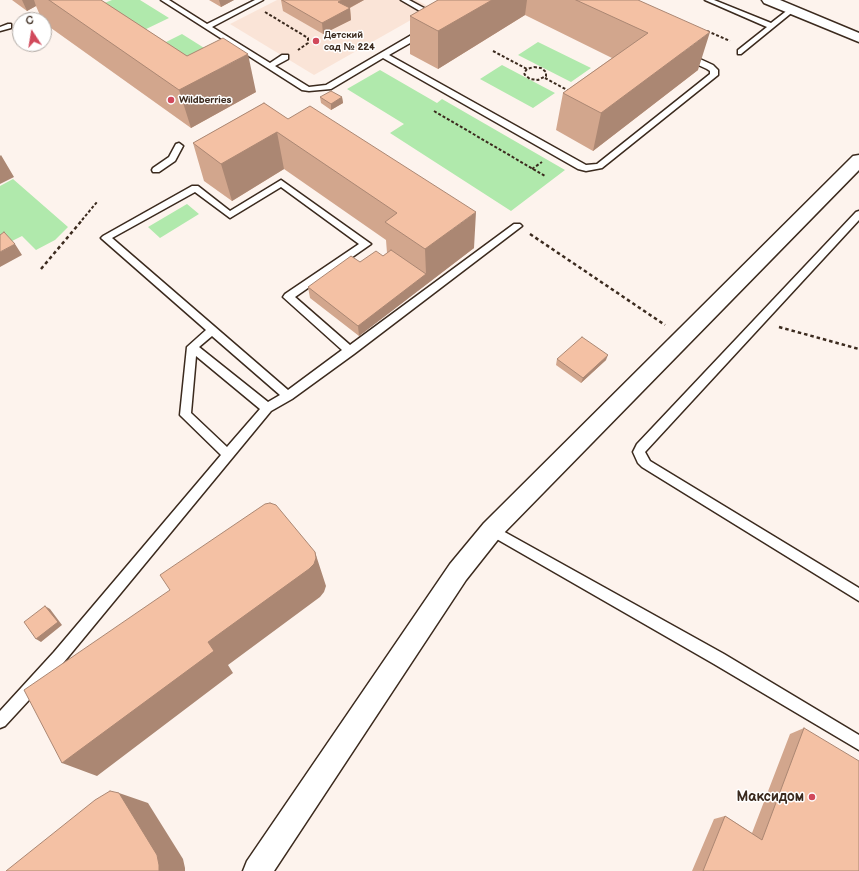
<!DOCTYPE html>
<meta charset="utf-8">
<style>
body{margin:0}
#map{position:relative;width:859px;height:871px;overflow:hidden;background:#fdf3ed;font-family:"Balsamiq Sans",sans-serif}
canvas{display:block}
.north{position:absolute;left:12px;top:12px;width:40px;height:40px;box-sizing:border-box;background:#fff;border:1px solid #b1aaa5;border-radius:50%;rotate:348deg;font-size:11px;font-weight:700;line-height:16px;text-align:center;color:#3b2a1e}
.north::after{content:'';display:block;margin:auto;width:14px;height:18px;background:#d1495b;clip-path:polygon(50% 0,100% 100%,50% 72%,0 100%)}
</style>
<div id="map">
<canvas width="859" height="871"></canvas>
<div class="north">С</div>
</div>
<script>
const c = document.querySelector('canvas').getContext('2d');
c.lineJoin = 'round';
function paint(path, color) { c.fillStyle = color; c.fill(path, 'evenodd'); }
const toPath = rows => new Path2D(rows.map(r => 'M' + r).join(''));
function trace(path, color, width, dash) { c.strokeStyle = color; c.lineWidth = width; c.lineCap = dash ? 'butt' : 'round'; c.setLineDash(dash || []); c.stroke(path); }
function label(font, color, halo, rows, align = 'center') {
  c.font = font + ' "Balsamiq Sans",sans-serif'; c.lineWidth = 3; c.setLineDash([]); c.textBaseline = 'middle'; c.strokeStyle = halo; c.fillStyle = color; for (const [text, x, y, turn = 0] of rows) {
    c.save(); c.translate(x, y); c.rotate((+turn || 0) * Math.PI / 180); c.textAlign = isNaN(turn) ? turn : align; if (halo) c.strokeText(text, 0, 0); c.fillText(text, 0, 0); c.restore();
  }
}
paint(toPath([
 [277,0,416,0,432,8,314,75,230,24]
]), '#fae4d7');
paint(toPath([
 [112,0,140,0,169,18,142,31,102,4],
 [182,34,209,51,188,62,162,44],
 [538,42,591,68,571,82,518,55],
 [502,65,555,93,533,108,480,79],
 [380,70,437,103,442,99,565,170,511,211,390,133,404,124,347,89],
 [13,179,68,227,55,240,36,250,22,236,0,247,0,186],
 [187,204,199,214,160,238,148,227]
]), '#b0e9ac');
const lane = toPath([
 [161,0,169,0,207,24,255,0,263,0,212,27,270,63,282,55,288,55,288,59,275,66,309,87,326,85,420,30,426,30,426,34,389,55,586,165,597,164,710,74,710,71,707,69,683,58,683,54,689,54,713,65,718,70,718,75,602,168,586,171,578,169,383,58,331,89,309,91,302,90,161,0],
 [401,0,409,0,439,16,435,18,432,18,401,0],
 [705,0,714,0,771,23,789,9,793,9,795,10,741,54,738,54,738,50,767,27,705,0],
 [8,24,11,24,11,28,0,31,0,27,8,24],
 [179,143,183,146,175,161,159,172,153,172,152,170,153,168,169,157,176,144,179,143],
 [281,180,371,244,295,297,350,345,514,224,520,224,522,226,354,354,292,399,271,411,64,662,5,726,0,728,0,711,54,652,221,455,180,415,187,347,206,330,101,238,103,236,192,186,198,186,230,211,281,180],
 [281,187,359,244,285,294,283,297,342,350,288,390,112,238,195,192,230,218,281,187],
 [212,336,280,395,268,402,199,347,212,336],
 [196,356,260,409,227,447,191,413,196,356],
 [859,211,859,220,645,452,650,461,859,588,859,601,642,467,638,463,633,452,637,444,856,212,859,211],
 [492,525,724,654,859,735,859,750,714,664,488,534,486,530,488,526,492,525]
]);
const street = toPath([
 [762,0,780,0,859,33,859,42,764,3,762,0],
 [859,155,859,170,500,537,466,580,274,871,243,871,247,861,450,564,484,523,853,156,859,155]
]);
trace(lane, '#3b2a1e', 3);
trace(street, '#3b2a1e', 3);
trace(toPath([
 [265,12,308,38,308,43,298,50],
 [707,31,730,41],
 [493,51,527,69],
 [534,67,541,68,546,72,546,76,538,80,530,79,525,75,524,73,527,69,534,67],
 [545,78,569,91],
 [434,111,545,176],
 [532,169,542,162],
 [82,220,97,202]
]), '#3b2a1e', 2, [3, 2]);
trace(toPath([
 [530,234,665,325],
 [41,269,83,219],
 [779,327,859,349]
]), '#3b2a1e', 2.5, [3.5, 3]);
paint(lane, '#fff');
paint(street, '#fff');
paint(toPath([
 [12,0,101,0,187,56,256,92,191,128,44,23,44,20,42,20,36,6,27,11],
 [209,0,234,0,221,7],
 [281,0,364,0,350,8,351,20,323,34,283,11],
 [438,0,527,0,525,15,438,69,410,54,410,16],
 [527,0,638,0,698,70,593,151,556,130,563,93,612,58,525,15],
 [320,97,342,97,343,103,331,110,321,103],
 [264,103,474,248,359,336,310,298,308,287,360,262,383,256,387,253,386,240,284,169,232,201,204,181,193,143],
 [557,359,606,360,581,383,556,365],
 [804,728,859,871,692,871,714,819,725,816,752,833,790,734]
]), '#d2a68d');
paint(toPath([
 [22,0,34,0,36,6,27,11],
 [219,0,234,0,221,7],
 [342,0,364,0,340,13,338,2],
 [492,0,527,0,525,15,438,69,438,31],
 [350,8,351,20,323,34,322,23],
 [710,32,698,70,593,151,601,113],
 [248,54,256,92,191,128,179,90],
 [342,97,343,103,331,110,331,104],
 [277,132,284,169,232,201,221,164],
 [1,155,14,177,0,184,0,156],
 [476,212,474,248,359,336,358,326,426,274,425,249],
 [15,244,22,255,0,267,0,252],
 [608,355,606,360,581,383,583,378],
 [315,552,326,586,324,592,320,597,228,665,233,673,97,776,62,763,208,642],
 [45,606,50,609,62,625,41,642,36,639],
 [119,793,148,803,183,859,185,868,185,871,159,871]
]), '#ab8773');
const building = toPath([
 [49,0,101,0,187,56,223,38,248,54,179,90,49,0],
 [282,0,342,0,338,2,350,8,322,23,282,0],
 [438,0,492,0,438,31,410,16,438,0],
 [576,0,638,0,710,32,601,113,563,93,648,33,576,0],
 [331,91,342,97,331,104,320,97,331,91],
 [264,103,288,119,310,106,476,212,425,249,385,222,397,213,277,132,221,164,193,143,264,103],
 [4,232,15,244,0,252,0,235,4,232],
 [391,250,426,274,358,326,308,287,351,256,360,262,376,251,383,256,391,250],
 [582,337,608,355,583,378,557,359,582,337],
 [270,503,276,505,315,552,316,558,314,564,309,569,208,642,214,651,62,763,24,690,170,590,160,575,265,504,270,503],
 [45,606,58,622,36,639,24,622,45,606],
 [804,728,859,761,859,871,703,871,725,816,762,840,804,728],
 [110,791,119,793,157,855,159,865,159,871,6,871,95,800,110,791]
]);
paint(building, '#f4c1a4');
trace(building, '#ab8773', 1);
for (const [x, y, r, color] of [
 [316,41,4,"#d1495b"],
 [171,100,4,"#d1495b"],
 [812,797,4,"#d1495b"]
]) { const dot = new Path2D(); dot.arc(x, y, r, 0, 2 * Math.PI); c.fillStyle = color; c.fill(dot); trace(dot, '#fff', 1.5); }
label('bold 10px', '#3b2a1e', '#fff', [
 ["Детский",324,35],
 ["сад № 224",324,47],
 ["Wildberries",179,100]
], 'left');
label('bold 14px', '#3b2a1e', '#fff', [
 ["Максидом",804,797]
], 'right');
</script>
